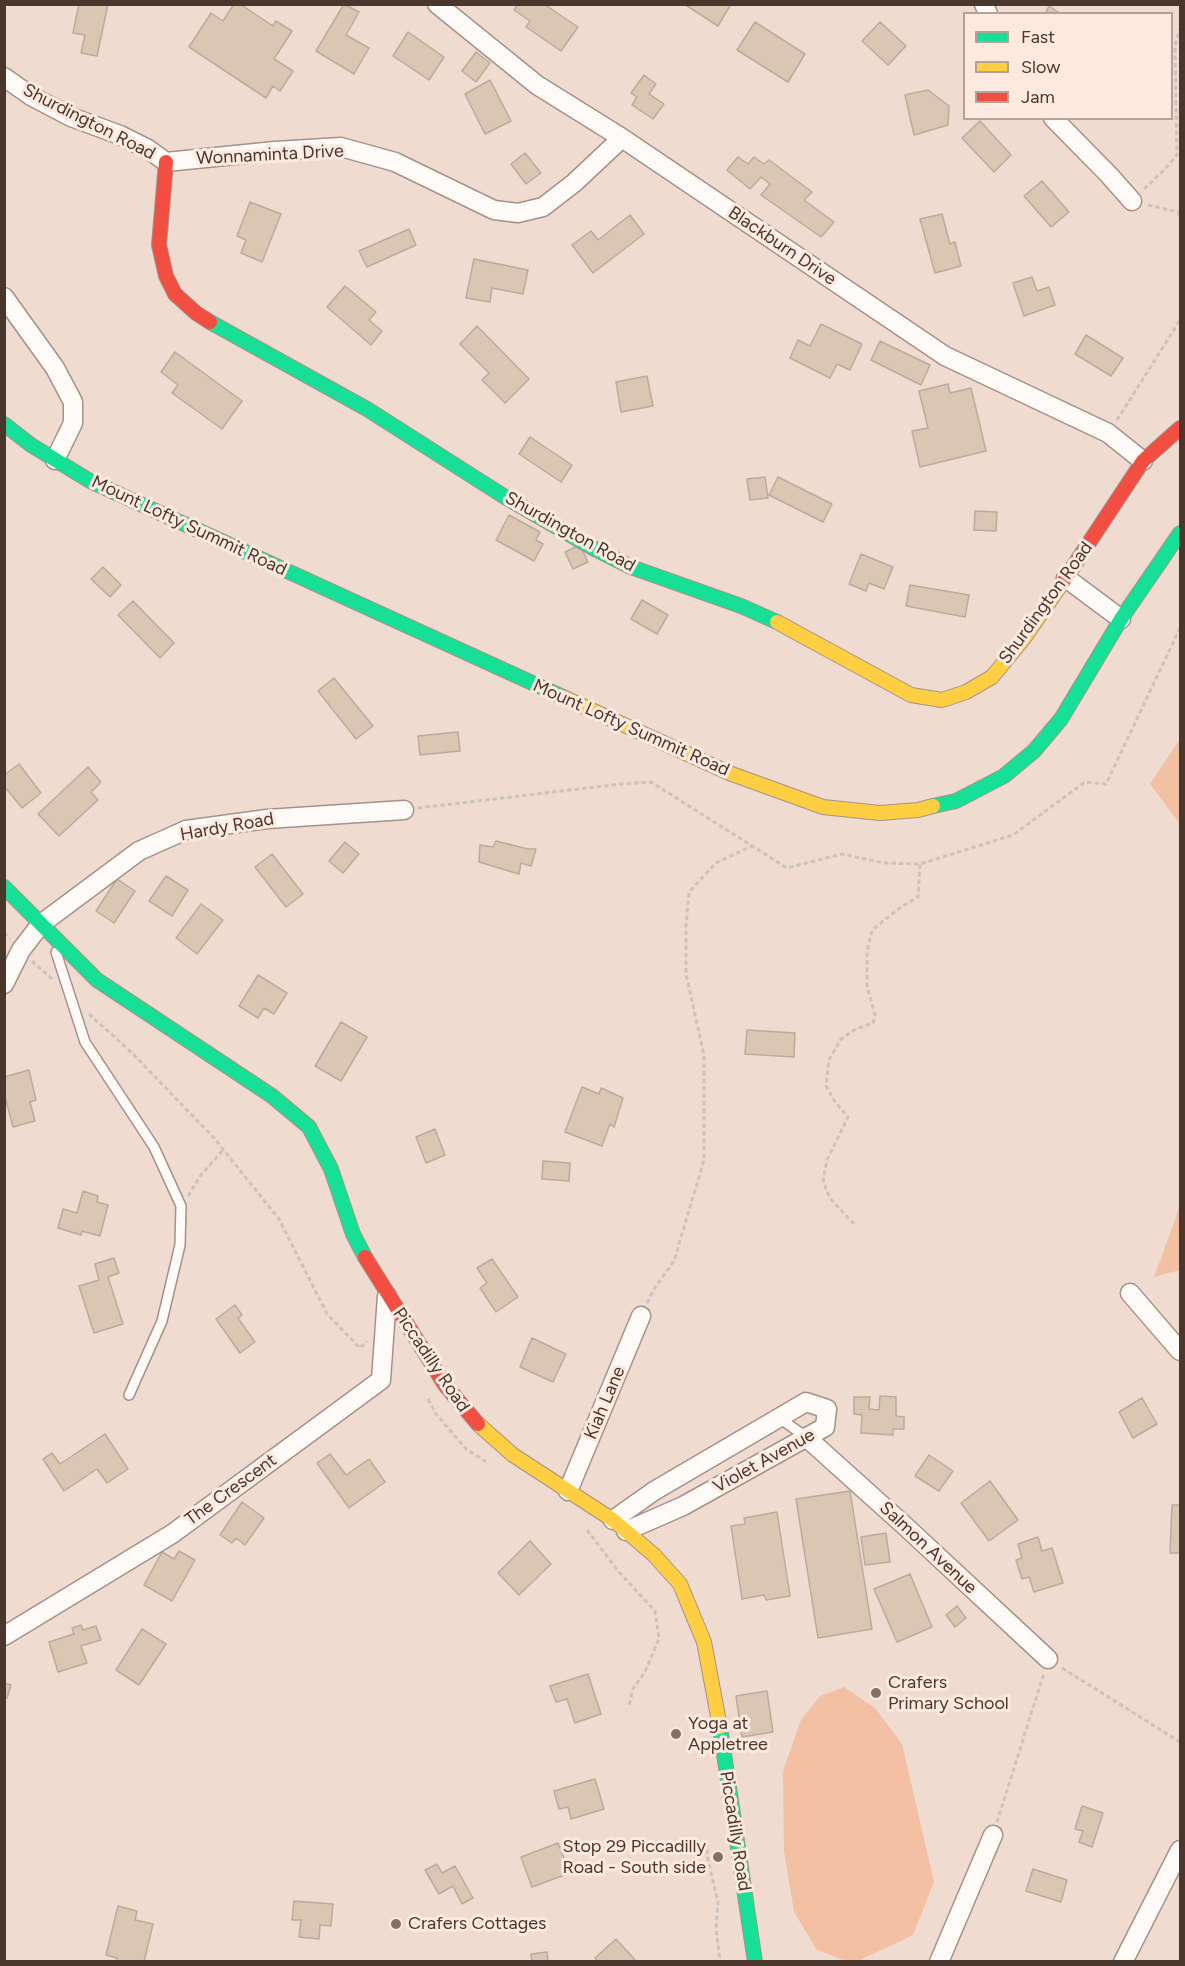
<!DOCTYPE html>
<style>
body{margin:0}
#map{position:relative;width:1185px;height:1966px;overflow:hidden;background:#f0dbd0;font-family:Figtree,sans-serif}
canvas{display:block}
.frame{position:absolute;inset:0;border:6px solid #49372d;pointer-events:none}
.legend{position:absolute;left:963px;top:12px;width:210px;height:108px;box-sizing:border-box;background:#fce9df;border:2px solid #b4a298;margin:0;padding:8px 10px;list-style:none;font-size:18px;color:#49372d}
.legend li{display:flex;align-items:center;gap:12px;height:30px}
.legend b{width:30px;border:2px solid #b4a298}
</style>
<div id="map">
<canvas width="1185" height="1966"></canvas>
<div class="frame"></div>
<ul class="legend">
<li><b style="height:8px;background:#16e098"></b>Fast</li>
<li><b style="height:8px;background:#ffcf43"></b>Slow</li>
<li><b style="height:8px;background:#f24e42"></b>Jam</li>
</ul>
</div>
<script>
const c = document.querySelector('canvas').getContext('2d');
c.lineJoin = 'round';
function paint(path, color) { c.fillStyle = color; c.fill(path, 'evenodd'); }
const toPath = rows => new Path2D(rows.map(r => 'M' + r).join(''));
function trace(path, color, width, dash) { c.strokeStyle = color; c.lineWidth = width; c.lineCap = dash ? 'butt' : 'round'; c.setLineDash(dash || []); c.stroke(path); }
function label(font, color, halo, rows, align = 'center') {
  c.font = font + ' Figtree,sans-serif'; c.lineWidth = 6; c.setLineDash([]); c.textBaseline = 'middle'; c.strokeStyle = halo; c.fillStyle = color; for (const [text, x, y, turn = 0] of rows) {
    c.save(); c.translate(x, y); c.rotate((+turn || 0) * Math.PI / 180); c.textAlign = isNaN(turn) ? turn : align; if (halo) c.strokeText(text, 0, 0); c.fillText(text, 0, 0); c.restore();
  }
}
paint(toPath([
 [1180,739,1180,824,1150,784],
 [1180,1204,1180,1270,1154,1277,1174,1223],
 [844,1687,875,1708,902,1744,934,1882,913,1935,858,1961,847,1961,817,1950,794,1912,784,1851,783,1771,801,1720,820,1696]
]), '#f3c0a3');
const building = toPath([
 [79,4,108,4,97,56,81,53,85,35,73,33,79,4],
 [234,4,240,4,273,26,276,21,292,31,274,59,293,71,280,91,273,86,266,98,189,47,211,13,223,21,234,4],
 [344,4,359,12,346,35,369,48,354,74,316,51,344,4],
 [518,4,544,4,578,27,561,51,526,27,530,21,514,10,518,4],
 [684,4,731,4,718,26,684,4],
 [1049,6,1061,14,1045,14,1049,6],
 [755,22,805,54,788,82,737,50,755,22],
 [880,22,906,46,888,65,862,41,880,22],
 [408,32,444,57,429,80,393,56,408,32],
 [476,52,490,63,476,82,462,71,476,52],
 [644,75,656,84,649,94,664,104,653,119,632,105,637,97,631,93,644,75],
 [490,80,511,121,485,134,465,94,490,80],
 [928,90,949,106,948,125,914,135,905,95,928,90],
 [980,121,1011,155,994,172,962,138,980,121],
 [525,153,541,173,526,184,511,164,525,153],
 [738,157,748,164,754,157,764,164,769,160,812,192,804,200,834,222,821,237,761,195,770,184,761,177,750,189,727,170,738,157],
 [1042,181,1069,212,1051,227,1024,196,1042,181],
 [250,202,281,214,262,262,241,253,246,240,237,236,250,202],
 [942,214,950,244,955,242,961,266,935,273,920,219,942,214],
 [630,215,644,234,593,273,572,245,591,231,598,240,630,215],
 [409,229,416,245,367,267,359,251,409,229],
 [474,259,528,270,523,294,492,288,490,302,466,298,474,259],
 [1032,277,1037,291,1049,287,1055,305,1024,316,1013,283,1032,277],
 [345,286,376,312,369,320,382,331,371,345,327,307,345,286],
 [821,324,862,344,850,370,837,364,830,378,790,358,798,340,810,346,821,324],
 [477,326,529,379,505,403,482,380,489,373,460,344,477,326],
 [1086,335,1123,358,1111,376,1075,354,1086,335],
 [880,341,930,365,921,385,871,360,880,341],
 [175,352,242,401,222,429,172,393,178,385,161,372,175,352],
 [647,376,653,406,621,412,616,382,647,376],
 [948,384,950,393,971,388,986,451,920,467,912,431,928,428,919,391,948,384],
 [530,437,572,465,561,482,519,454,530,437],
 [765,477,768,498,750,500,747,479,765,477],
 [778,477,832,504,823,522,769,495,778,477],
 [975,511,997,512,996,531,974,530,975,511],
 [509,515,540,532,536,540,543,544,534,561,496,540,509,515],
 [580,545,588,562,573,569,565,552,580,545],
 [861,554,893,567,884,589,869,583,866,591,849,584,861,554],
 [103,567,121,585,110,597,91,579,103,567],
 [910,585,969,595,965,617,906,606,910,585],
 [642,600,668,615,657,634,631,619,642,600],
 [133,601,174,643,160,658,118,615,133,601],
 [334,678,373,726,356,739,318,691,334,678],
 [458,732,460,751,420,755,418,736,458,732],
 [19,764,41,793,22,808,4,786,4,775,19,764],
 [88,767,101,782,91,792,98,800,59,836,38,814,88,767],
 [496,841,528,849,536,849,531,866,521,863,519,874,479,862,480,845,493,847,496,841],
 [345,842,359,854,343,873,329,861,345,842],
 [272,854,303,894,286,907,255,867,272,854],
 [166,876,188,890,172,916,149,901,166,876],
 [117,879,135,891,114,923,96,911,117,879],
 [201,904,223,920,197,954,176,938,201,904],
 [258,975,287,993,274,1014,264,1008,258,1018,239,1006,258,975],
 [341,1022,367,1037,341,1081,315,1066,341,1022],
 [747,1030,795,1033,794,1057,745,1054,747,1030],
 [29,1070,36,1100,30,1102,35,1121,13,1127,4,1093,4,1077,29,1070],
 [582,1087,599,1094,601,1088,623,1098,614,1127,610,1124,602,1146,565,1132,582,1087],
 [435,1129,445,1155,426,1163,416,1137,435,1129],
 [543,1161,570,1163,569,1181,542,1179,543,1161],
 [83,1191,98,1196,97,1202,108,1205,100,1236,82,1231,81,1235,58,1228,63,1209,77,1213,83,1191],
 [114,1258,119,1273,108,1277,123,1324,94,1333,79,1286,99,1280,95,1264,114,1258],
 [492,1259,518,1297,496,1312,480,1288,487,1283,477,1268,492,1259],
 [235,1305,242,1315,238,1318,255,1342,240,1353,216,1319,235,1305],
 [532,1338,566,1354,553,1382,520,1367,532,1338],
 [880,1396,896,1397,896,1416,904,1417,904,1429,893,1429,893,1435,861,1433,862,1415,854,1414,854,1397,870,1397,869,1409,879,1410,880,1396],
 [1142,1398,1157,1424,1133,1438,1119,1412,1142,1398],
 [105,1434,128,1469,107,1483,97,1469,64,1491,43,1459,52,1453,60,1464,105,1434],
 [330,1454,346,1475,369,1459,385,1482,349,1508,317,1463,330,1454],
 [929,1455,953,1471,939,1491,915,1476,929,1455],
 [990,1481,1018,1520,989,1541,961,1503,990,1481],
 [850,1491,872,1629,818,1638,796,1499,850,1491],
 [242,1502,264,1518,245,1545,236,1538,232,1543,220,1535,242,1502],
 [1172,1505,1180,1505,1180,1553,1170,1553,1172,1505],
 [777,1512,790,1596,766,1600,764,1595,742,1599,731,1526,745,1524,744,1518,777,1512],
 [886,1533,890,1562,865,1565,861,1537,886,1533],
 [1038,1537,1042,1551,1052,1548,1063,1583,1034,1592,1029,1577,1022,1579,1016,1560,1022,1558,1018,1544,1038,1537],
 [530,1541,551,1564,519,1595,498,1573,530,1541],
 [179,1551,195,1560,172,1601,144,1585,162,1552,174,1559,179,1551],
 [910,1574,932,1627,897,1642,874,1589,910,1574],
 [957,1606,966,1618,955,1627,946,1615,957,1606],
 [81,1625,83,1630,96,1626,101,1640,81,1646,87,1663,58,1672,49,1642,74,1634,72,1628,81,1625],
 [142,1629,166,1644,139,1685,116,1670,142,1629],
 [588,1674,601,1714,575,1723,567,1699,556,1702,550,1686,588,1674],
 [4,1683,11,1685,7,1698,4,1697,4,1683],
 [767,1691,773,1732,742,1737,736,1696,767,1691],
 [595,1779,604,1809,571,1819,568,1807,559,1809,554,1791,595,1779],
 [1082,1806,1103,1813,1092,1847,1079,1842,1083,1831,1075,1829,1082,1806],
 [558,1843,570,1873,532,1887,521,1857,558,1843],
 [437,1864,442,1873,455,1866,473,1898,462,1904,453,1886,439,1894,425,1870,437,1864],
 [1033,1869,1067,1880,1061,1902,1026,1891,1033,1869],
 [294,1901,333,1904,331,1926,320,1925,319,1939,299,1937,301,1920,292,1920,294,1901],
 [118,1906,137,1911,135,1920,153,1924,144,1962,116,1962,117,1958,106,1955,118,1906],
 [616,1939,637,1962,598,1962,595,1958,616,1939],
 [547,1952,548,1962,532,1962,531,1954,547,1952]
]);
paint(building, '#dbc6b3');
trace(building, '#baab9e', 1.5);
const lane = toPath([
 [56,952,85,1042,154,1147,181,1206,180,1245,162,1321,129,1395],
 [778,1417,806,1437]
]);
const street = toPath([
 [437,4,537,85,622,138,945,356,1108,433,1143,461],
 [984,4,988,14],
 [4,77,31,96,71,117,120,135,148,149,166,162,275,151,341,147,395,162,494,210,518,213,543,207,574,183,622,138],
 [1053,118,1109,175,1132,201],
 [4,297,55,368,73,402,73,423,55,460],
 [1066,578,1121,619],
 [4,984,21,950,41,924,139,851,186,830,267,819,404,810],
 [1130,1293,1180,1351],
 [806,1437,905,1526,1048,1659],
 [568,1491,641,1316],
 [613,1520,654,1491,806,1402,827,1409,825,1427,683,1506,626,1531],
 [4,1636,172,1534,381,1380,387,1296],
 [939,1962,993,1835],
 [1123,1962,1180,1850]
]);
const fast = toPath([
 [210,322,367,409,505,497,593,548,631,567,741,606,777,622],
 [4,424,31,445,90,481,563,697],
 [933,806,956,801,1004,776,1034,751,1061,719,1121,619,1180,533],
 [4,887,97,980,272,1096,309,1127,331,1169,353,1234,365,1257],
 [720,1727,755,1962]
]);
const slow = toPath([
 [777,622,911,695,942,700,966,692,992,677,1024,638,1063,582],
 [563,697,729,773,823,807,880,813,918,810,933,806],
 [478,1424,513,1455,613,1520,654,1555,680,1584,704,1642,720,1727]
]);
const jam = toPath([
 [166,162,159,245,166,276,175,294,196,313,210,322],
 [1063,582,1143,461,1180,428],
 [365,1257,445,1385,478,1424]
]);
trace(lane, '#a49289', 12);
trace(street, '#a49289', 21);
trace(fast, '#a49289', 16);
trace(slow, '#a49289', 16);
trace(jam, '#a49289', 16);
trace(toPath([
 [1144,189,1162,172,1177,155,1175,46,1180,28],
 [1148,205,1178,212,1180,217],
 [1117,420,1180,320],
 [418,808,621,784,651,782,787,868,842,854,884,863,920,864,1013,835,1085,782,1106,784,1180,628],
 [4,933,10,939],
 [32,961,52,979],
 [89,1014,132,1053,214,1138,279,1219,327,1314,360,1348,367,1341],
 [188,1196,201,1175,223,1150],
 [854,1224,829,1197,823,1180,827,1160,848,1117,835,1102,826,1086,829,1060,841,1039,856,1029,873,1023,875,1015,867,986,867,952,872,930,901,907,918,897,920,864],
 [647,1303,654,1289,674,1261,704,1160,704,1055,686,974,686,925,689,892,716,863,752,846],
 [428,1399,436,1414,466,1449,488,1463],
 [587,1530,619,1572,655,1611,659,1639,645,1672,633,1689,629,1706],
 [1062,1668,1180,1742],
 [997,1822,1044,1673],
 [707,1842,707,1856,718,1902,716,1928,720,1962]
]), '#ccc3bf', 3, [4.5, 3]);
trace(lane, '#fdfaf8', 9);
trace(street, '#fdfaf8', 18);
trace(fast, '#16e098', 14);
trace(slow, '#ffcf43', 14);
trace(jam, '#f24e42', 14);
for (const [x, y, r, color] of [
 [876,1693,6,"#837066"],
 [676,1734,6,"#837066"],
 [718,1857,6,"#837066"],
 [396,1924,6,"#837066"]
]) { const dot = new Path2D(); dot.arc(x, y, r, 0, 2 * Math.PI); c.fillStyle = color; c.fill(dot); trace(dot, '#fce9df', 2); }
label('18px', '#49372d', '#fce9df', [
 ["Shurdington Road",89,122,27],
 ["Wonnaminta Drive",270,155,-3],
 ["Blackburn Drive",782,246,34],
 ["Mount Lofty Summit Road",189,526,25],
 ["Shurdington Road",570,532,29],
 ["Shurdington Road",1046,603,-54],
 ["Mount Lofty Summit Road",631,728,24],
 ["Hardy Road",227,827,-10],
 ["Piccadilly Road",431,1360,56],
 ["Kiah Lane",605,1403,-67],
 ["Violet Avenue",764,1461,-29],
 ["The Crescent",231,1490,-36],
 ["Salmon Avenue",928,1548,43],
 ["Piccadilly Road",735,1831,81]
]);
label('18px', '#49372d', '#fce9df', [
 ["Crafers",888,1683],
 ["Primary School",888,1704],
 ["Yoga at",688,1724],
 ["Appletree",688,1745],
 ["Stop 29 Piccadilly",706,1847,"right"],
 ["Road - South side",706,1868,"right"],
 ["Crafers Cottages",408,1924]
], 'left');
</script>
